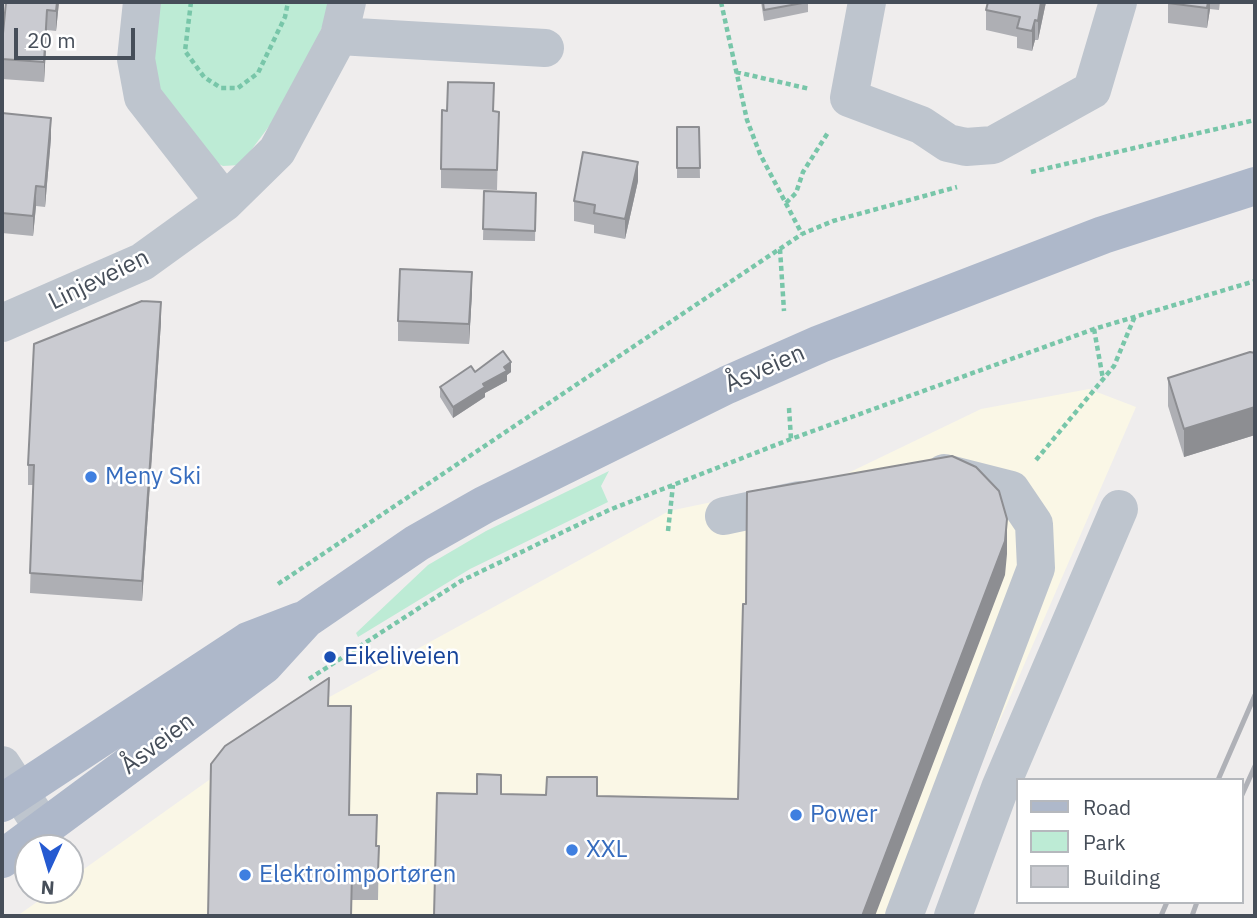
<!DOCTYPE html>
<meta charset="utf-8">
<style>
body{margin:0}
#map{position:relative;width:1257px;height:918px;overflow:hidden;background:#efeded;font-family:"IBM Plex Sans",sans-serif}
canvas{display:block}
.frame{position:absolute;inset:0;border:4px solid #464e59;pointer-events:none}
.legend{position:absolute;left:1016px;top:778px;width:228px;height:126px;box-sizing:border-box;background:#fff;border:2px solid #b5b8bd;margin:0;padding:9px 12px;list-style:none;font-size:21px;color:#464e59}
.legend li{display:flex;align-items:center;gap:14px;height:35px}
.legend b{width:35px;border:2px solid #b5b8bd}
.north{position:absolute;left:14px;top:834px;width:70px;height:70px;box-sizing:border-box;background:#fff;border:2px solid #b5b8bd;border-radius:50%;rotate:184deg;font-size:19px;font-weight:700;line-height:28px;text-align:center;color:#464e59}
.north::after{content:'';display:block;margin:auto;width:24px;height:32px;background:#255ad1;clip-path:polygon(50% 0,100% 100%,50% 72%,0 100%)}
.scale{position:absolute;left:14px;top:28px;width:121px;height:32px;box-sizing:border-box;border:4px solid #464e59;border-top:0;padding-left:9px;font-size:21px;line-height:24px;white-space:nowrap;color:#464e59;-webkit-text-stroke:5px #fff;paint-order:stroke}
</style>
<div id="map">
<canvas width="1257" height="918"></canvas>
<div class="frame"></div>
<ul class="legend">
<li><b style="height:9px;background:#aeb8ca"></b>Road</li>
<li><b style="height:19px;background:#bdebd5"></b>Park</li>
<li><b style="height:19px;background:#cacbd1"></b>Building</li>
</ul>
<div class="north">N</div>
<div class="scale">20 m</div>
</div>
<script>
const c = document.querySelector('canvas').getContext('2d');
c.lineJoin = 'round';
function paint(path, color) { c.fillStyle = color; c.fill(path, 'evenodd'); }
const toPath = rows => new Path2D(rows.map(r => 'M' + r).join(''));
function trace(path, color, width, dash) { c.strokeStyle = color; c.lineWidth = width; c.lineCap = dash ? 'butt' : 'round'; c.setLineDash(dash || []); c.stroke(path); }
function label(font, color, halo, rows, align = 'center') {
  c.font = font + ' "IBM Plex Sans",sans-serif'; c.lineWidth = 5; c.setLineDash([]); c.textBaseline = 'middle'; c.strokeStyle = halo; c.fillStyle = color; for (const [text, x, y, turn = 0] of rows) {
    c.save(); c.translate(x, y); c.rotate((+turn || 0) * Math.PI / 180); c.textAlign = isNaN(turn) ? turn : align; if (halo) c.strokeText(text, 0, 0); c.fillText(text, 0, 0); c.restore();
  }
}
paint(toPath([
 [1089,389,1136,407,945,847,921,916,17,916,54,890,70,890,70,879,313,706,669,511,846,474,981,409]
]), '#faf7e6');
paint(toPath([
 [152,2,331,2,310,60,276,117,240,165,223,166,201,156,150,86],
 [609,471,601,486,608,502,470,569,358,637,356,633,428,565,486,531]
]), '#bdebd5');
trace(toPath([
 [191,2,185,51,204,77,221,88,238,88,258,73,285,17,288,2],
 [721,2,747,120,760,154,802,234],
 [736,72,810,89],
 [1031,172,1255,120],
 [786,203,796,193,803,172,829,131],
 [780,249,784,311],
 [1094,329,1103,379],
 [789,408,791,439],
 [1036,460,1114,366,1135,316],
 [668,531,673,485],
 [278,584,802,234,833,221,957,187],
 [309,679,461,581,609,510,791,439,1094,329,1255,281]
]), '#78c6a9', 4.5, [5, 3.5]);
trace(toPath([
 [142,2,136,59,143,97,225,202],
 [867,2,849,98,921,125,948,143,966,147,993,145,1092,90,1118,2],
 [339,36,545,48],
 [2,323,142,262,225,202,277,151,339,36,347,2],
 [724,516,799,500],
 [2,765,43,828],
 [904,916,1036,568,1034,524,1011,490,944,473],
 [953,916,1000,788,1119,509]
]), '#bec5ce', 38);
trace(toPath([
 [2,803,248,641,300,621],
 [2,859,264,665,306,619,417,543,484,505,727,385,820,344,1103,235,1255,186]
]), '#aeb8ca', 38);
trace(toPath([
 [1218,780,1255,695],
 [1241,797,1255,766],
 [1161,916,1167,902],
 [1192,916,1197,902]
]), '#afb1b7', 5);
paint(toPath([
 [59,2,56,31,47,30,44,82,2,79,2,44],
 [761,2,808,2,808,12,764,21],
 [988,2,1046,2,1038,40,1035,40,1032,51,1017,48,1017,37,986,30,986,10],
 [1166,2,1220,2,1219,10,1210,9,1207,28,1168,23,1168,4,1166,3],
 [494,111,499,112,497,190,441,188,441,169],
 [2,113,51,138,45,207,36,206,33,236,2,233],
 [677,127,699,127,700,178,677,178],
 [638,181,625,239,594,233,594,225,574,221,574,201],
 [484,191,536,193,535,241,483,240],
 [472,292,469,344,398,341,398,321],
 [161,322,142,601,30,593,33,485,28,485,28,465],
 [1255,353,1255,435,1184,457,1168,406,1168,378],
 [475,372,511,372,507,375,507,381,485,393,485,397,453,418,440,397,440,387],
 [329,706,349,815,377,846,379,846,378,900,352,900,352,916,208,916]
]), '#aeafb4');
paint(toPath([
 [57,2,59,2,56,31,56,11],
 [1041,2,1046,2,1038,40,1038,21],
 [1208,2,1210,2,1210,9,1207,28],
 [47,10,47,30,44,82,44,62],
 [1035,20,1035,40,1032,51,1032,31],
 [51,118,51,138,45,207,45,187],
 [638,162,638,181,625,239,625,219],
 [36,186,36,206,33,236,33,216],
 [472,272,472,292,469,344,469,324],
 [161,302,161,322,142,601,142,581],
 [511,362,511,372,507,375,507,381,485,393,485,397,453,418,453,407],
 [1255,407,1255,435,1184,457,1184,429],
 [1007,519,1007,554,1005,575,875,916,862,916]
]), '#8d8e92');
const building = toPath([
 [6,2,57,2,56,11,47,10,44,62,2,59,2,44,6,2],
 [763,2,808,2,764,10,763,2],
 [988,2,1041,2,1038,21,1035,20,1032,31,1017,28,1020,17,986,10,988,2],
 [1168,2,1208,2,1207,8,1168,3,1168,2],
 [448,82,494,83,493,111,499,112,497,170,441,169,442,110,447,111,448,82],
 [2,113,51,118,45,187,36,186,33,216,2,213,2,113],
 [677,127,699,127,700,168,677,168,677,127],
 [583,152,638,162,625,219,594,213,595,205,574,201,583,152],
 [484,191,536,193,535,231,483,229,484,191],
 [400,269,472,272,469,324,398,321,400,269],
 [142,301,161,302,142,581,30,573,34,465,28,465,34,344,142,301],
 [503,351,511,362,504,367,507,371,483,384,485,387,453,407,440,387,471,366,475,372,503,351],
 [1250,352,1255,353,1255,407,1184,429,1168,378,1250,352],
 [952,456,976,467,999,491,1007,519,1005,541,862,916,434,916,437,793,477,794,477,774,501,775,501,794,546,795,547,777,597,777,597,796,738,799,743,604,746,604,747,492,952,456],
 [329,678,328,706,351,706,349,815,377,815,376,846,379,846,378,872,352,872,351,916,208,916,211,764,225,746,329,678]
]);
paint(building, '#cacbd1');
trace(building, '#8d8e92', 2);
for (const [x, y, r, color] of [
 [91,477,7,"#3f7fe0"],
 [330,657,7,"#1a4fb4"],
 [796,815,7,"#3f7fe0"],
 [572,850,7,"#3f7fe0"],
 [245,875,7,"#3f7fe0"]
]) { const dot = new Path2D(); dot.arc(x, y, r, 0, 2 * Math.PI); c.fillStyle = color; c.fill(dot); trace(dot, '#fff', 2.5); }
label('24px', '#464e59', '#fff', [
 ["Linjeveien",99,280,-26],
 ["Åsveien",765,369,-24],
 ["Åsveien",158,744,-37]
]);
label('24px', '#366cbe', '#fff', [
 ["Meny Ski",105,477],
 ["Power",810,815],
 ["XXL",586,850],
 ["Elektroimportøren",259,875]
], 'left');
label('24px', '#164399', '#fff', [
 ["Eikeliveien",344,657]
], 'left');
</script>
